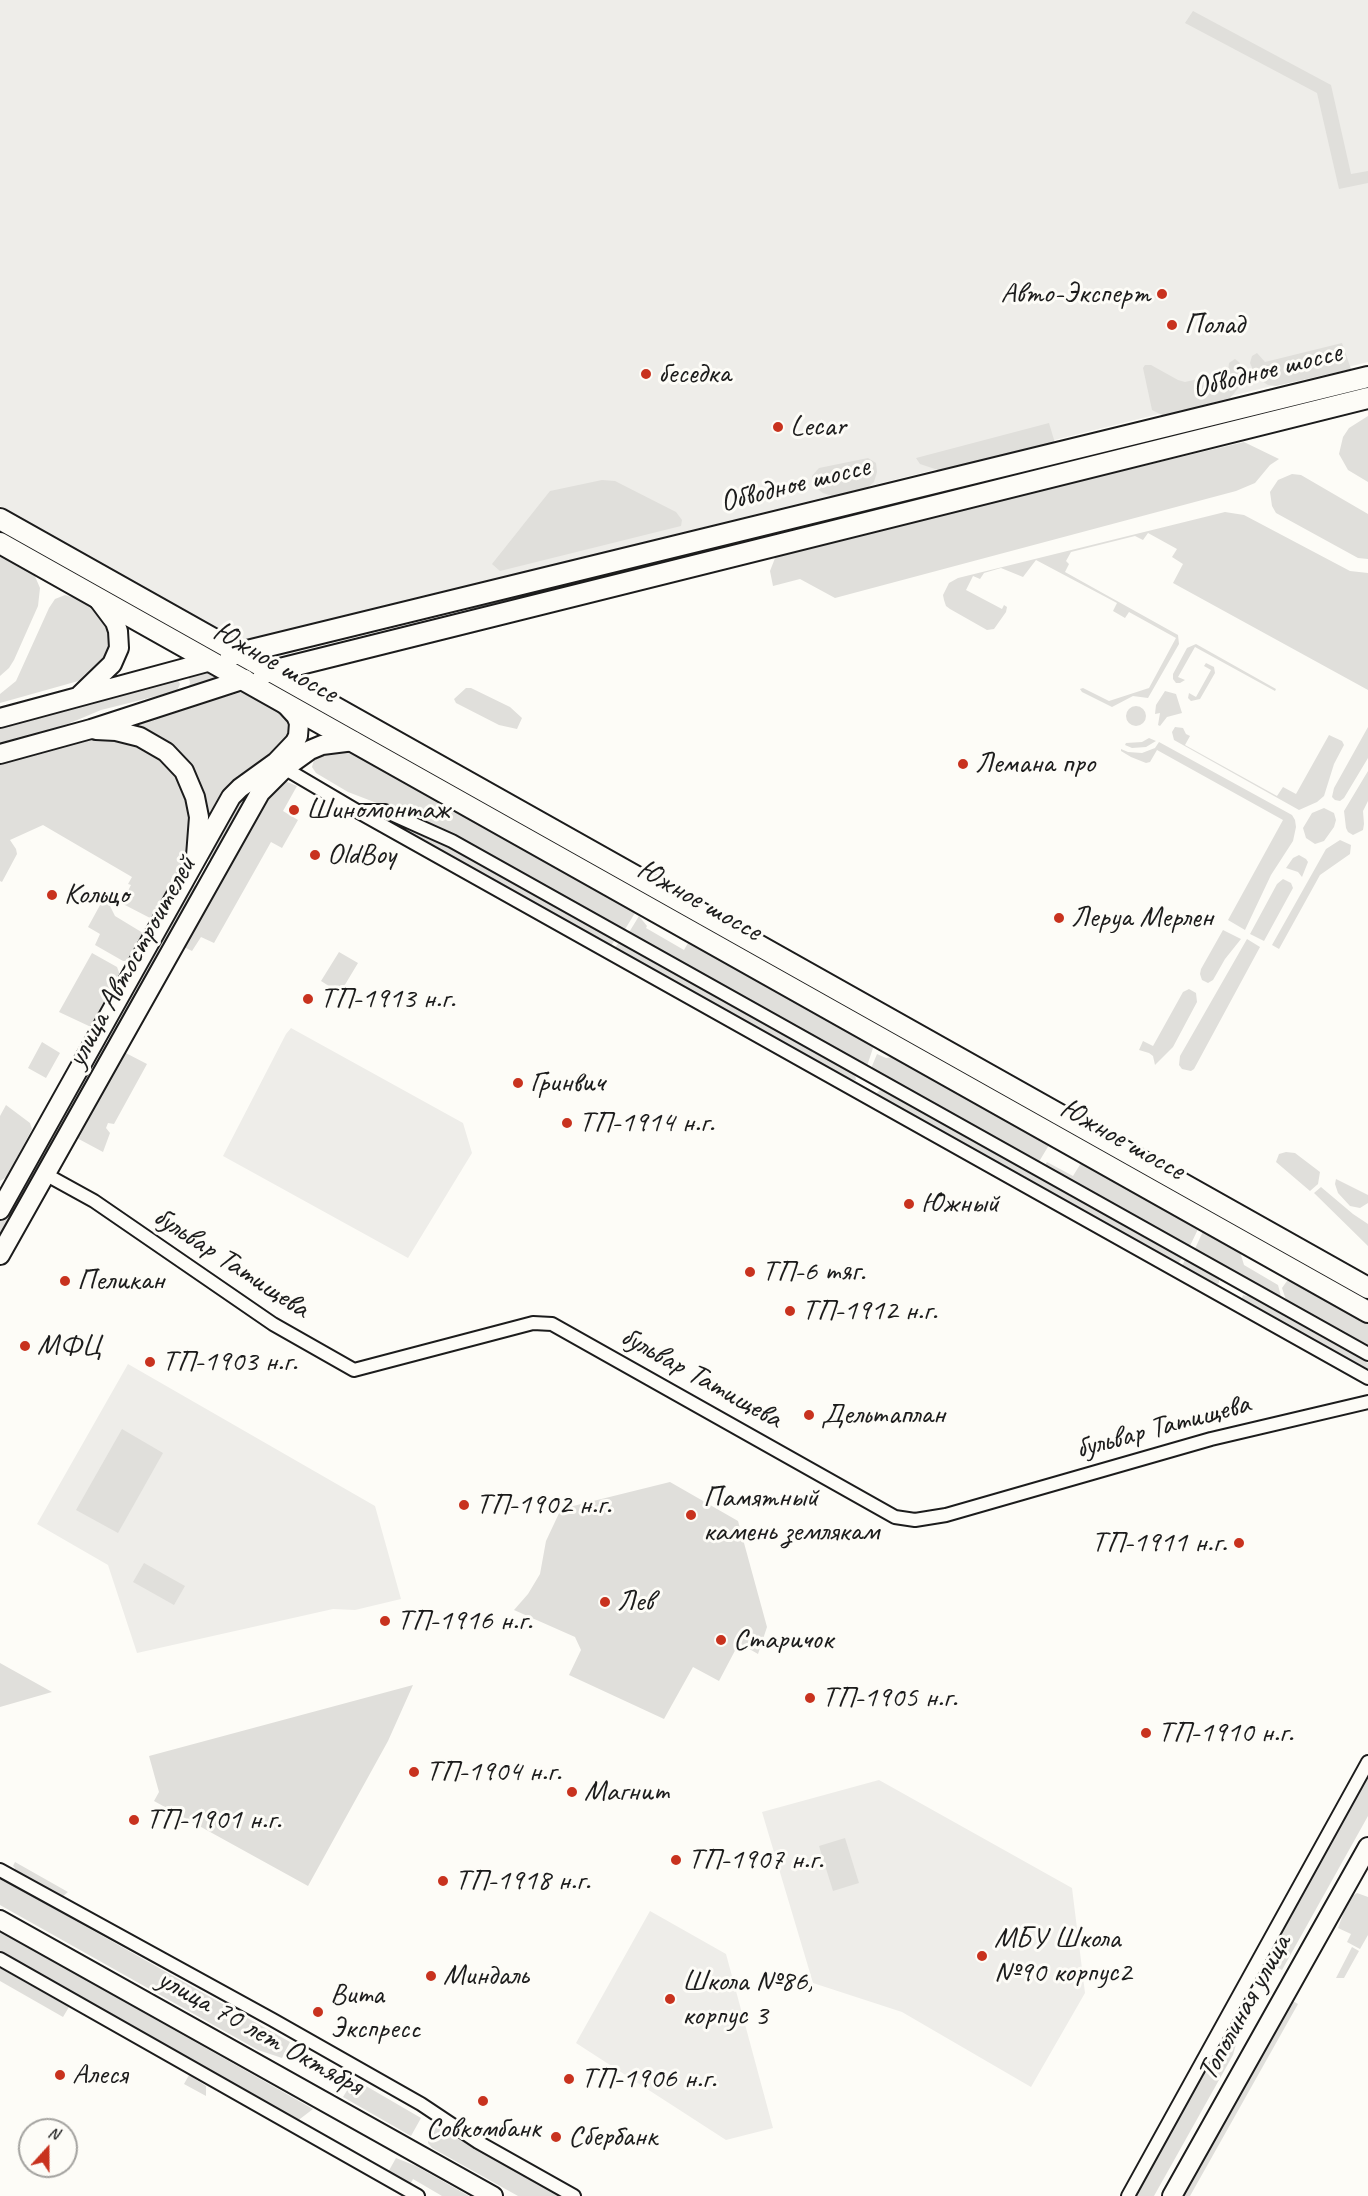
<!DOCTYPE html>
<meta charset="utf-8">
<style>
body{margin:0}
#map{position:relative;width:1368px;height:2196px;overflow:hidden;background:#fdfcf7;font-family:Caveat,sans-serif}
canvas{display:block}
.north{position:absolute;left:18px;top:2118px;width:60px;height:60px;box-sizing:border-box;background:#fdfcf7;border:2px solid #a3a29f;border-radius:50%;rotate:21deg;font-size:16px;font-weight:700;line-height:24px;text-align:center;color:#1c1c1c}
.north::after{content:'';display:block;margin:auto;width:21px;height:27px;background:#c8321e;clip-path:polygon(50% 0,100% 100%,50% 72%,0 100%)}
</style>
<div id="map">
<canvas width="1368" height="2196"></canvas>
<div class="north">N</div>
</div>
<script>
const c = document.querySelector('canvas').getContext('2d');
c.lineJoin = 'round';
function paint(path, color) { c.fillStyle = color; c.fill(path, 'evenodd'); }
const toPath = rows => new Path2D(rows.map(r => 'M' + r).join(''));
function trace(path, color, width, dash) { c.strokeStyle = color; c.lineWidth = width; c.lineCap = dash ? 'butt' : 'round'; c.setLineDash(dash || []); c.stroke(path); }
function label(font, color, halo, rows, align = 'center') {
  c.font = font + ' Caveat,sans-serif'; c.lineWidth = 6; c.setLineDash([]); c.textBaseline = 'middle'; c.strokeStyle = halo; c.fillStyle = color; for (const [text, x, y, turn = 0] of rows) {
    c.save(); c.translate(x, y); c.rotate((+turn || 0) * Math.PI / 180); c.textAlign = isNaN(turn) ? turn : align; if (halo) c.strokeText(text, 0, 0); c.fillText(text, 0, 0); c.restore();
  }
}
paint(toPath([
 [0,0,1368,0,1368,362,242,642,0,506],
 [291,1028,463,1123,472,1153,408,1258,223,1156,286,1034],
 [128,1364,375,1506,401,1599,355,1610,333,1609,137,1653,108,1565,37,1524],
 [879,1780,1072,1888,1085,1993,1031,2087,902,2012,813,1983,762,1812],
 [650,1911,726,1954,773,2128,726,2140,576,2043]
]), '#eeede9');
paint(toPath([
 [1193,11,1331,85,1351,174,1368,171,1368,183,1339,189,1317,93,1185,23],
 [1342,343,1351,369,1276,386,1268,385,1256,377,1250,363,1252,356,1257,353,1265,362],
 [1235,359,1240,363,1243,379,1241,385,1230,398,1164,416,1152,410,1143,368,1145,365,1151,365,1178,380,1185,382,1228,372,1229,363],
 [1368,416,1368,482,1348,470,1339,454,1343,437,1349,428],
 [1049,423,1055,443,952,469,938,470,920,464,916,458],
 [1244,442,1279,459,1270,465,1255,483,1236,491,835,598,800,579,773,586,770,571,777,553],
 [868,458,876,463,877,472,874,482,865,490,835,497,823,493,815,487,812,476,819,468],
 [1292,474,1301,475,1368,514,1368,559,1358,558,1276,513,1272,506,1270,492,1278,480],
 [602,480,615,481,676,512,682,520,681,526,500,571,492,564,550,491],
 [1225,512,1244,515,1350,571,1368,573,1368,690,1173,583,1183,564,1172,557,1177,549,1148,533,1143,540,1135,536,1071,552,1066,561,1069,564,1065,572,1178,635,1179,644,1148,698,1133,696,1112,707,1082,692,1080,689,1083,688,1109,701,1149,688,1176,638,1129,612,1125,618,1113,611,1117,603,1036,560,1023,577,1001,568,984,573,980,579,973,576,966,590,1002,609,1004,605,1007,607,1006,612,994,629,987,630,950,609,946,606,944,600,943,595,949,583,958,578],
 [0,552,34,574,40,588,38,606,14,660,9,668,0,676],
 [65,595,94,604,111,623,113,654,89,678,0,703,0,694,16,681,49,608,55,599],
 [1196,644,1276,689,1275,691,1195,647,1178,677,1185,680,1180,683,1176,683,1173,679,1173,674,1187,648],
 [1206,663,1214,667,1215,673,1200,699,1191,701,1188,698,1189,693,1196,697,1211,670,1204,666],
 [206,665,231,678,189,688,190,682,188,676],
 [177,678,180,684,177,691,101,710,51,731,0,746,0,727],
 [466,688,471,688,510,707,522,718,517,729,499,725,456,703,454,699],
 [246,691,285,709,295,733,201,839,191,771,109,729],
 [1165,691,1176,694,1182,713,1167,717,1160,726,1158,725,1160,713,1155,714,1156,705],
 '1126 716a10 10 0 1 1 20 0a10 10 0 1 1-20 0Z',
 [1175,727,1183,728,1186,734,1190,736,1185,745,1277,796,1283,787,1296,794,1329,735,1342,741,1344,745,1334,764,1324,796,1317,802,1299,810,1174,740,1172,732],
 [1368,727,1368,758,1344,798,1340,801,1335,800,1332,797,1334,788],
 [101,737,126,738,166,757,192,802,189,845,185,860,152,919,123,904,123,900,131,885,128,884,132,877,43,825,10,840,16,849,17,854,2,882,0,881,0,763],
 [1149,738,1156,741,1146,747,1132,748,1125,745,1126,743,1142,742],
 [1159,742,1292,815,1295,820,1296,827,1293,841,1271,875,1245,930,1228,920,1283,820,1157,750,1150,762,1146,763,1131,757,1121,751,1121,749,1128,752,1142,753,1155,748],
 [345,745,638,908,624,931,457,837,429,823,348,792,316,773,312,767,316,753],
 [1368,771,1368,801,1363,811,1364,824,1363,830,1353,835,1348,832,1346,828,1344,811],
 [285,781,297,786,283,811,298,820,282,848,271,842,214,943,201,937,192,951,184,947,264,795,279,782],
 [251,795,214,859,208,859,206,858,242,796],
 [1324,808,1334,813,1336,820,1334,827,1324,841,1315,844,1306,838,1303,828,1312,813],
 [392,820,458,850,616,938,611,946,387,822],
 [1340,840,1351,845,1350,854,1320,875,1279,949,1272,945,1326,849],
 [1299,855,1306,859,1308,862,1302,877,1298,872,1286,868,1293,858],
 [1283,879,1291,883,1293,888,1264,941,1250,934,1277,884],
 [190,885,196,886,197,889,112,1040,104,1036],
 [105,896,115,916,143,933,127,961,123,961,95,945,100,934,88,927],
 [639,916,647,926,646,928,684,950,688,943,705,945,875,1042,866,1069,628,934],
 [1223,930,1241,939,1225,959,1213,980,1208,983,1202,980,1200,974,1201,969],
 [1247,939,1260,947,1194,1069,1191,1071,1182,1069,1179,1065,1180,1056],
 [620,940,855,1073,856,1080,849,1081,615,948],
 [339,952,358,963,340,993,321,981],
 [92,953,117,967,120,975,91,1027,59,1012],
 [1189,989,1196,993,1197,1002,1173,1047,1155,1065,1153,1056,1149,1053,1139,1050,1143,1041,1153,1046,1183,992],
 [101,1040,110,1045,0,1240,0,1219],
 [42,1042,60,1053,46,1078,28,1068],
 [118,1049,147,1064,114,1124,108,1123,106,1128,110,1133,103,1152,75,1137],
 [877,1054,886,1058,901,1056,1034,1131,1040,1140,1049,1145,1037,1165,870,1071],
 [880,1090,884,1091,1182,1258,1177,1266,878,1098,877,1093],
 [6,1105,30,1123,32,1129,7,1177,0,1181,0,1116],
 [1286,1152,1295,1153,1320,1172,1318,1184,1310,1191,1276,1162,1279,1154],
 [1047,1162,1073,1176,1081,1163,1098,1167,1200,1225,1188,1250,1043,1168],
 [1336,1179,1368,1195,1368,1203,1360,1208,1350,1206,1338,1193,1335,1184],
 [1321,1187,1353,1214,1368,1224,1368,1246,1314,1193],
 [1205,1227,1238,1245,1244,1265,1278,1285,1283,1304,1193,1253],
 [1185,1260,1219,1279,1219,1283,1214,1286,1181,1268],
 [1287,1281,1306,1284,1368,1320,1368,1351,1288,1306,1282,1288],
 [1243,1295,1248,1296,1368,1363,1368,1373,1241,1301],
 [122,1429,163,1453,118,1533,76,1510],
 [670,1482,738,1521,767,1627,758,1654,739,1643,719,1681,693,1667,664,1719,569,1675,581,1650,575,1637,514,1610,528,1594,540,1574,546,1541,561,1509],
 [144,1563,185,1586,174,1605,133,1582],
 [0,1663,52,1692,0,1707],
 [413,1685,388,1741,308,1886,154,1801,159,1792,149,1756],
 [1368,1772,1368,1816,1282,1970,1263,1960],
 [845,1838,859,1883,833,1891,819,1846],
 [15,1862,68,1892,61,1898,12,1874,15,1868,13,1866],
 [0,1878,290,2042,282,2058,258,2050,0,1905],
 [1357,1893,1368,1897,1368,1935,1360,1949,1347,1942,1351,1934,1338,1928,1349,1898],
 [0,1931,313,2109,296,2122,0,1955],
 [1352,1947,1359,1951,1344,1978,1336,1978],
 [0,1968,69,2007,63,2017,0,1981],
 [1291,2000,1298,2004,1190,2196,1181,2196],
 [1228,2023,1240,2030,1233,2055,1154,2196,1130,2196],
 [189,2075,206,2086,206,2096,184,2084],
 [354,2079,421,2118,411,2136,343,2097],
 [434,2125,562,2196,518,2196,432,2148,428,2143,428,2135],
 [396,2158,416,2166,469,2196,442,2196,413,2179,409,2187,387,2174]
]), '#e0dfdb');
const minor = toPath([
 [279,765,357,811,1368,1378],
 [358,811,385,811,452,841,1368,1354],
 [45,1174,94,1201,273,1324,354,1370,533,1323,552,1324,895,1517,915,1520,946,1515,1211,1439,1368,1402],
 [0,1870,273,2020,421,2104,478,2142,574,2196],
 [0,1959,418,2196],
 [1128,2196,1368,1762]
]);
const secondary = toPath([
 [80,695,112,664,119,648,118,631,115,622,97,598],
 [0,718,211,661],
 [96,730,116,731,140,737,166,752,184,771,195,797,199,817,196,856],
 [0,754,91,729,245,679],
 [0,1210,231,797,240,788,276,762,295,742,298,736,299,723,296,716,285,704],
 [0,1255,260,793,285,768,310,750,322,745,354,741],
 [0,1920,493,2196],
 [1172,2196,1368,1847]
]);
const primary = toPath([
 [0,519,1368,1288],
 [0,543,1368,1312],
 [231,655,1368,377],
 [264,673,1368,398]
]);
trace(minor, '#1c1c1c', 16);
trace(secondary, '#1c1c1c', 22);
trace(primary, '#1c1c1c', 24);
trace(minor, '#fdfcf7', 12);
trace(secondary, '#fdfcf7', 18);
trace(primary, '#fdfcf7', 20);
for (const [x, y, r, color] of [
 [1162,294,6,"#c8321e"],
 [1172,325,6,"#c8321e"],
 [646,374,6,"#c8321e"],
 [778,427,6,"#c8321e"],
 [963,764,6,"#c8321e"],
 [294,810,6,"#c8321e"],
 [315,855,6,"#c8321e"],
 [52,895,6,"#c8321e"],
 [1059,918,6,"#c8321e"],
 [308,999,6,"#c8321e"],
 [518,1083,6,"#c8321e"],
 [567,1123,6,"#c8321e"],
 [909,1204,6,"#c8321e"],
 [750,1272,6,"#c8321e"],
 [65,1281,6,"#c8321e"],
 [790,1311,6,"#c8321e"],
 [25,1346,6,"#c8321e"],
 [150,1362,6,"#c8321e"],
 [809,1415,6,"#c8321e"],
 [464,1505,6,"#c8321e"],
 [691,1515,6,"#c8321e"],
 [1239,1543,6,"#c8321e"],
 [605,1602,6,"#c8321e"],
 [385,1621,6,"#c8321e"],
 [721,1640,6,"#c8321e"],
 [810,1698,6,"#c8321e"],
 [1146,1733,6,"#c8321e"],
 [414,1772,6,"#c8321e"],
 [572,1792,6,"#c8321e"],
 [134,1820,6,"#c8321e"],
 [676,1860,6,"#c8321e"],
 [443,1881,6,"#c8321e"],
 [982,1956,6,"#c8321e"],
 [431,1976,6,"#c8321e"],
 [670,1999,6,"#c8321e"],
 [318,2012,6,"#c8321e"],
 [60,2075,6,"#c8321e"],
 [569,2079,6,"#c8321e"],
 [483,2101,6,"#c8321e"],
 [556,2137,6,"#c8321e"]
]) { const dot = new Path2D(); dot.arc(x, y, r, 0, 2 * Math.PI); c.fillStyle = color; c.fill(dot); trace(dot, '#fdfcf7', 2); }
label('30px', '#1c1c1c', '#fdfcf7', [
 ["Авто-Эксперт",1150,294,"right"],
 ["Полад",1184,325],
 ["беседка",658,374],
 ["Lecar",790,427],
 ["Лемана про",975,764],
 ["Шиномонтаж",306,810],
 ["OldBoy",327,855],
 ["Кольцо",64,895],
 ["Леруа Мерлен",1071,918],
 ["ТП-1913 н.г.",320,999],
 ["Гринвич",530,1083],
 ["ТП-1914 н.г.",579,1123],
 ["Южный",921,1204],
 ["ТП-6 тяг.",762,1272],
 ["Пеликан",77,1281],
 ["ТП-1912 н.г.",802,1311],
 ["МФЦ",37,1346],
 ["ТП-1903 н.г.",162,1362],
 ["Дельтаплан",821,1415],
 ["Памятный",703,1498],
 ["камень землякам",703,1532],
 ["ТП-1902 н.г.",476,1505],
 ["ТП-1911 н.г.",1227,1543,"right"],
 ["Лев",617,1602],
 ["ТП-1916 н.г.",397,1621],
 ["Старичок",733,1640],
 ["ТП-1905 н.г.",822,1698],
 ["ТП-1910 н.г.",1158,1733],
 ["ТП-1904 н.г.",426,1772],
 ["Магнит",584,1792],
 ["ТП-1901 н.г.",146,1820],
 ["ТП-1907 н.г.",688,1860],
 ["ТП-1918 н.г.",455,1881],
 ["МБУ Школа",994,1939],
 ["№90 корпус2",994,1973],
 ["Миндаль",443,1976],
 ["Школа №86,",682,1982],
 ["корпус 3",682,2016],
 ["Вита",330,1995],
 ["Экспресс",330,2029],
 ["Алеся",72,2075],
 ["ТП-1906 н.г.",581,2079],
 ["Совкомбанк",483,2129,"center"],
 ["Сбербанк",568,2137]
], 'left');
label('30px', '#1c1c1c', '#fdfcf7', [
 ["Обводное шоссе",1267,371,-14],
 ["Обводное шоссе",795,485,-14],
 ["Южное шоссе",275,663,29],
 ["Южное шоссе",699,901,29],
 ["улица Автостроителей",132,962,-61],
 ["Южное шоссе",1122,1140,29],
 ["бульвар Татищева",231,1263,33],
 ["бульвар Татищева",701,1378,29],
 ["бульвар Татищева",1163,1427,-15],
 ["Тополиная улица",1245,2008,-61],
 ["улица 70 лет Октября",260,2033,29]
]);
</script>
